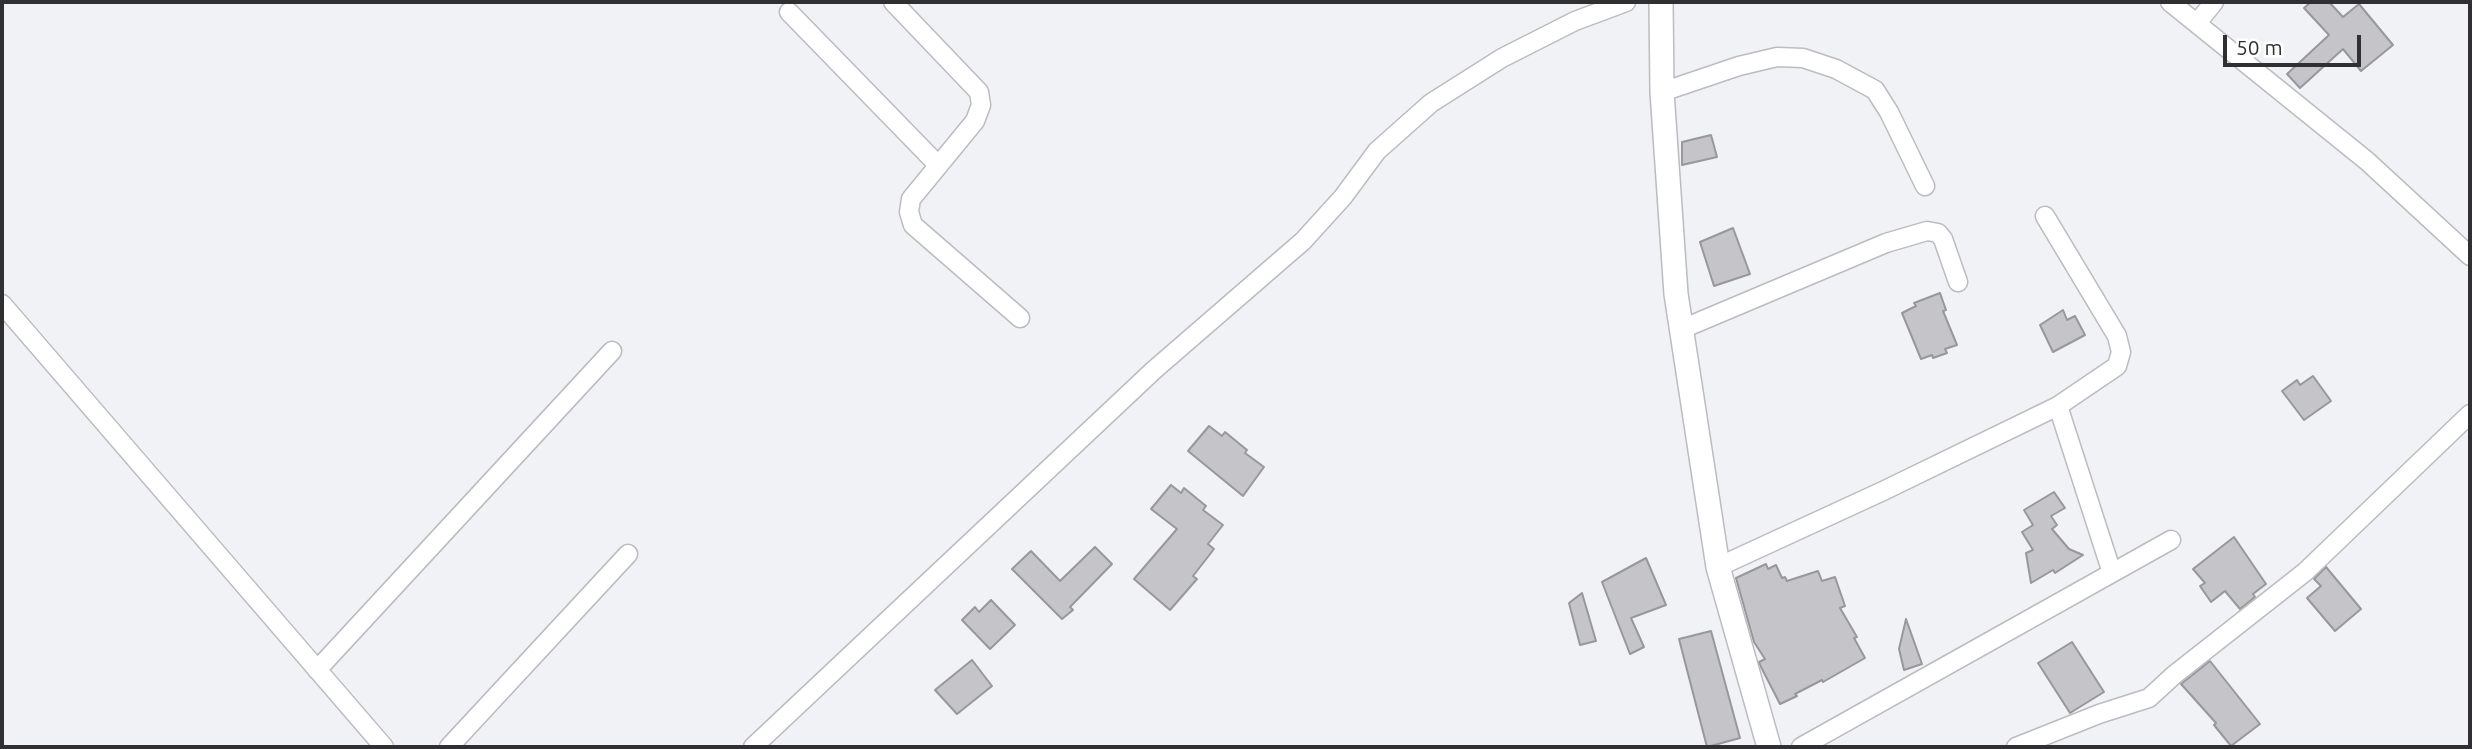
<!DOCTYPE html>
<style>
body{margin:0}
#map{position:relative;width:2472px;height:749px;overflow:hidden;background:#f1f2f6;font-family:Ubuntu,sans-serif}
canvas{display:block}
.frame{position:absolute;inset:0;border:4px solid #303032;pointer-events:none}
.scale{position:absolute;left:2223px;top:35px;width:138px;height:32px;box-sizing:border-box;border:4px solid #303032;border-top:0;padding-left:9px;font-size:21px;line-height:24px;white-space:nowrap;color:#303032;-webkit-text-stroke:5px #fff;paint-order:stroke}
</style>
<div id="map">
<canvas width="2472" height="749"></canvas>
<div class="frame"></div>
<div class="scale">50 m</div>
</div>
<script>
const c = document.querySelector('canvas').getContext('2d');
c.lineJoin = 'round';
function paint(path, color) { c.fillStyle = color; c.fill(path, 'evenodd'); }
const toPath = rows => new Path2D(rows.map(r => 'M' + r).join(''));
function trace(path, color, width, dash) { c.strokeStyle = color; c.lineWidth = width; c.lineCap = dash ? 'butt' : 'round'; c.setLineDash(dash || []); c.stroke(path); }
const building = toPath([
 [2311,2,2329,2,2343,17,2359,4,2393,45,2361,71,2343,49,2300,88,2287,74,2329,35,2304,8,2311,2],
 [1711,135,1717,157,1682,165,1682,142,1711,135],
 [1733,228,1750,274,1714,286,1700,242,1733,228],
 [1940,293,1946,310,1943,311,1957,345,1945,349,1947,353,1933,358,1932,355,1921,359,1902,313,1916,306,1914,303,1940,293],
 [2063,310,2067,320,2075,316,2085,335,2053,352,2040,325,2063,310],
 [2313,376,2331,401,2304,420,2282,391,2297,380,2300,385,2313,376],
 [1209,426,1222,436,1225,432,1247,450,1245,453,1264,467,1243,496,1188,451,1209,426],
 [1171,485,1181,493,1184,488,1206,506,1203,510,1223,525,1208,544,1214,549,1193,576,1197,579,1170,610,1134,579,1177,529,1151,509,1171,485],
 [2054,492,2065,508,2051,516,2057,525,2052,529,2069,549,2083,555,2055,573,2053,570,2031,583,2026,553,2033,550,2022,532,2033,525,2024,510,2054,492],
 [2234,537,2266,584,2253,594,2255,597,2240,609,2225,591,2211,602,2200,586,2205,583,2193,569,2234,537],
 [1095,547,1112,564,1070,607,1073,610,1062,619,1012,569,1031,551,1060,581,1095,547],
 [1646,558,1666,605,1631,618,1644,647,1630,654,1602,582,1646,558],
 [1766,564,1768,569,1776,565,1782,578,1785,577,1787,581,1818,571,1822,581,1835,577,1845,606,1840,608,1857,637,1854,638,1865,658,1823,682,1822,680,1795,694,1797,696,1780,704,1761,667,1759,662,1765,659,1754,642,1736,578,1766,564],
 [2326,567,2361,609,2335,631,2307,598,2321,586,2314,579,2326,567],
 [1582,593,1596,641,1580,645,1569,603,1582,593],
 [991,600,1015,625,990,649,962,620,975,607,979,612,991,600],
 [1906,619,1922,664,1904,670,1899,649,1906,619],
 [1711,631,1740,738,1707,747,1679,639,1711,631],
 [2072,642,2104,692,2070,713,2038,663,2072,642],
 [972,660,992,686,957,714,935,690,972,660],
 [2210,661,2260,724,2231,746,2214,725,2216,723,2181,684,2210,661]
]);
paint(building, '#c5c5c9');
trace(building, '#97979c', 2);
const minor = toPath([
 [893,2,979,92,981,105,975,121,911,199,909,212,913,225,1020,318],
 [2170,2,2367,161,2470,256],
 [789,12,938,165],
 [2197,23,2214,2],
 [1662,92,1739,66,1777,57,1803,58,1836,69,1875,90,1889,112,1925,186],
 [2,304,384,747],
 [1682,329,1886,243,1927,231,1938,233,1943,239,1958,282],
 [2058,406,2112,573],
 [1718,567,1883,491,2058,406,2117,366,2121,352,2117,336,2045,216],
 [317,670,612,351],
 [449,747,628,554],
 [753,747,1154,370,1303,241,1343,197,1377,151,1431,103,1502,58,1575,21,1626,2],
 [1801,747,2171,540],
 [2016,747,2099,714,2149,698,2174,675,2305,572,2470,414]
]);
const tertiary = toPath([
 [1661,2,1662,92,1676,294,1718,567,1769,747]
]);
trace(minor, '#bcbcc0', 21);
trace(tertiary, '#bcbcc0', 26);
trace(minor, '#fff', 18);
trace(tertiary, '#fff', 23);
</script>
